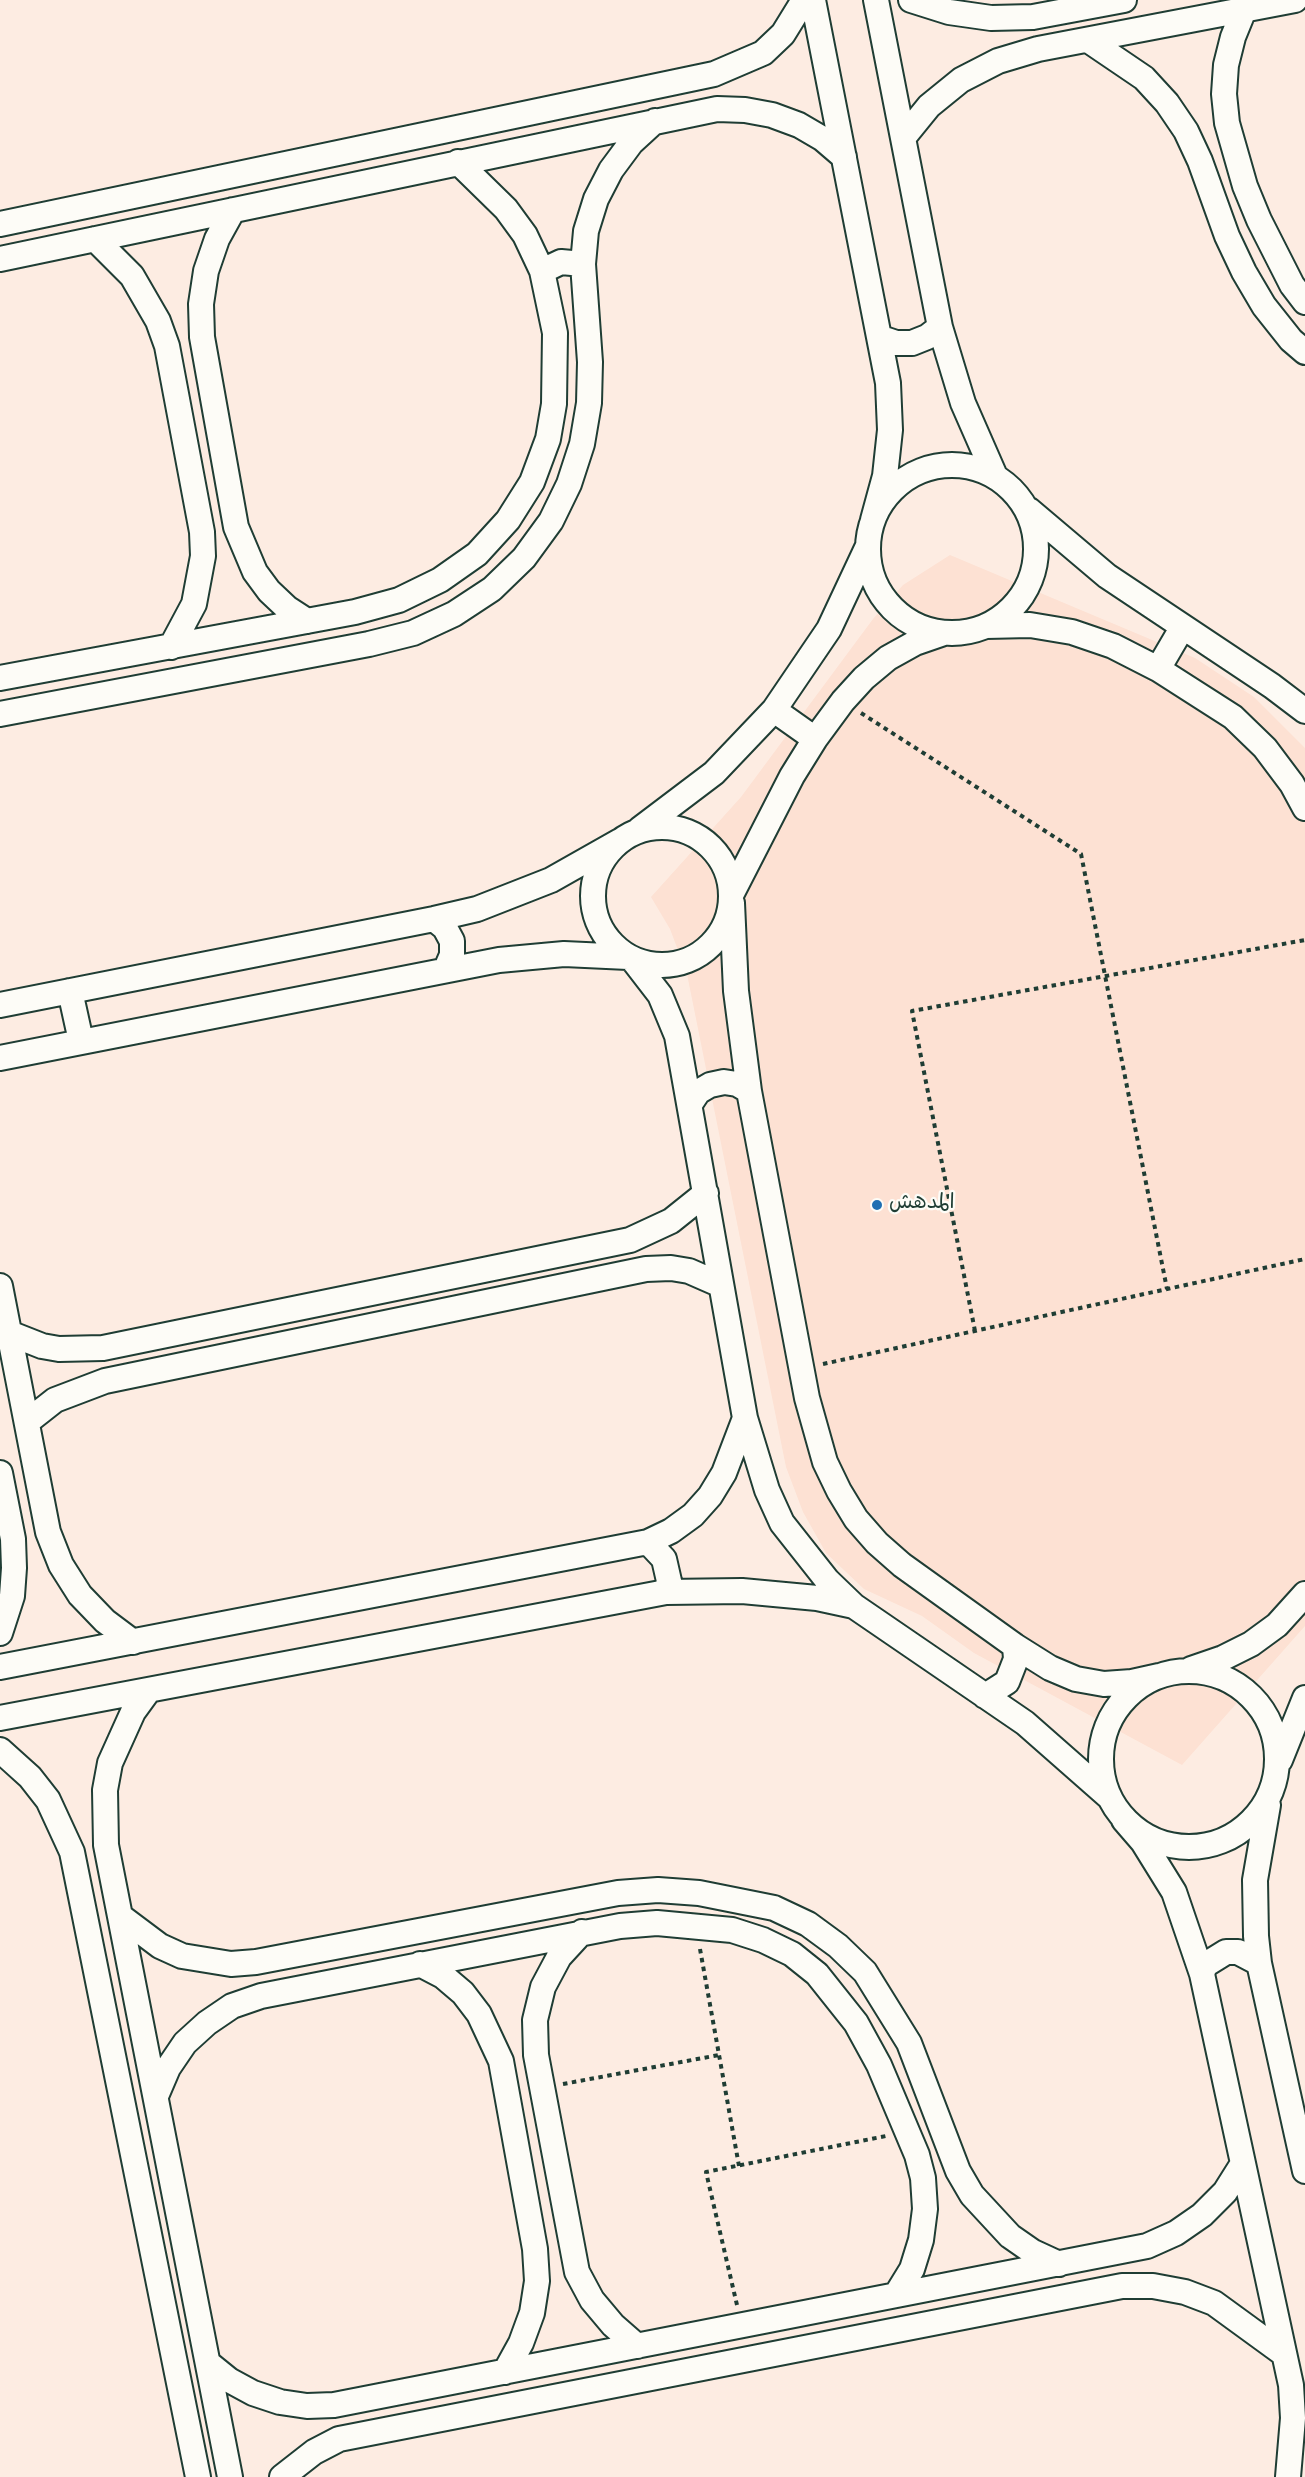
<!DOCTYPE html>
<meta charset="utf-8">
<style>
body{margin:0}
canvas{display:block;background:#fdece2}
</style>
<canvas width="1305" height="2477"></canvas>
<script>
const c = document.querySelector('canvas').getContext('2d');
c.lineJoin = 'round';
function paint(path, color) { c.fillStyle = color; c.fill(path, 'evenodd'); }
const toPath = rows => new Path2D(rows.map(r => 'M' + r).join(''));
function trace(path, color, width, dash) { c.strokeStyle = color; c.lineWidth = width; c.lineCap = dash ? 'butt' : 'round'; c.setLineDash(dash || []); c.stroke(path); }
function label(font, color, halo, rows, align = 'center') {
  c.font = font + ' "Gochi Hand","Playpen Sans Arabic",sans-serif'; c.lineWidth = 4.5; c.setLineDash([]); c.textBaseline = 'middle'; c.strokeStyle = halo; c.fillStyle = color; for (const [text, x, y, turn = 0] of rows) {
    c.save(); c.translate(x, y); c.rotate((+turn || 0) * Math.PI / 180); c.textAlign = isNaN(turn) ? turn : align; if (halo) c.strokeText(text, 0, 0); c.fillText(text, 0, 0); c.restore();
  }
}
paint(toPath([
 [950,555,1195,658,1254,697,1305,748,1305,1626,1182,1765,974,1653,922,1616,864,1589,826,1553,803,1512,786,1467,687,974,670,929,651,897,741,797,873,619,903,585]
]), '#fde1d3');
const minor = toPath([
 [813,0,888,383,890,430,885,476,873,520],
 [876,0,940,327,963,403,995,476],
 [911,0,949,12,991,18,1033,17,1124,0],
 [1244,10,1233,37,1226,65,1224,94,1227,123,1245,186,1259,220,1292,285,1305,302],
 [1088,40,1144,78,1167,103,1186,131,1200,161,1227,236,1244,272,1264,306,1291,340,1305,352],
 [903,138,929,106,961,80,998,61,1038,49,1295,0],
 [233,210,217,239,206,271,201,304,202,337,236,527,255,572,269,591,287,608,307,621],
 [0,224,714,74,763,53,783,34,804,0],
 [95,239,132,276,158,321,167,346,202,532,203,556,194,604,171,647],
 [0,259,717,109,745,110,772,115,799,125,823,139,844,157],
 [542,271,561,262,583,264],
 [881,338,896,343,912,343,927,337,940,327],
 '868 549a84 84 0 1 1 168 0a84 84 0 1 1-168 0Z',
 [1029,510,1107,576,1272,686,1305,711],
 [986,626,1030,625,1072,632,1113,646,1158,669,1233,717,1265,748,1292,784,1305,808],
 [1158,669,1182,628],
 [0,678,355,612,399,600,440,580,477,554,508,520,532,482,548,439,554,404,555,333,542,271,525,235,506,209,458,162],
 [774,710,815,739],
 [0,714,369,644,413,633,454,614,492,589,524,558,551,521,569,484,582,444,589,403,590,362,583,264,586,231,596,199,611,170,631,143,655,121],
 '593 896a69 69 0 1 1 138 0a69 69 0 1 1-138 0Z',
 [640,829,714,773,774,710,829,629,867,548],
 [732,893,792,776,815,739,843,701,864,678,888,658,915,643,944,633],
 [732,903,736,991,749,1091,807,1398,825,1462,839,1491,856,1519,877,1543,902,1565,1015,1646,1050,1668,1076,1679,1104,1684,1132,1682,1159,1676],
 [434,919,445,928,452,941,452,955,446,969],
 [633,960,660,995,677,1036,745,1418,767,1490,782,1523,827,1580,854,1606,1025,1723,1108,1796],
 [70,991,81,1041],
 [0,1005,434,919,477,909,551,880,620,841],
 [0,1058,499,960,564,954,628,957],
 [690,1104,698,1092,710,1085,724,1082,737,1084,749,1091],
 [0,1286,48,1532,61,1565,80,1595,105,1621,133,1642],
 [9,1333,42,1346,59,1349,103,1348,630,1240,671,1221,706,1193],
 [27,1422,55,1400,105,1381,646,1269,671,1268,689,1271,721,1285],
 [0,1473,13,1539,14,1568,12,1596,0,1633],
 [648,1542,664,1559,669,1581,666,1592],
 [0,1667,648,1542,671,1531,693,1515,710,1496,724,1473,745,1418],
 [1191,1669,1223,1658,1251,1644,1277,1625,1305,1594],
 '1101 1759a88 88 0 1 1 176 0a88 88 0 1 1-176 0Z',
 [149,1690,133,1712,110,1763,105,1790,106,1845,230,2477],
 [985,1696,1007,1682,1016,1659,1015,1646],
 [0,1718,666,1592,742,1591,817,1598,854,1606],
 [0,1750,30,1777,48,1800,72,1852,198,2477],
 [1280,1760,1305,1698],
 [1268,1805,1255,1880,1256,1936,1259,1963,1305,2171],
 [1124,1820,1143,1842,1174,1892,1202,1974,1291,2385,1293,2418,1288,2477],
 [120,1916,160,1946,182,1956,231,1964,256,1962,618,1893,658,1890,699,1893,774,1908,808,1924,838,1946,865,1972,909,2043,958,2171,972,2195,1010,2236,1033,2252,1059,2264],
 [582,1932,559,1957,543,1987,535,2020,536,2055,577,2272,592,2300,613,2325,637,2346],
 [420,1964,443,1976,463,1993,479,2014,501,2061,535,2249,537,2281,532,2313,521,2343,505,2372],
 [1202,1974,1205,1965,1226,1952,1238,1952,1259,1963],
 [156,2096,168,2068,185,2043,207,2023,232,2006,261,1996,620,1926,657,1923,732,1930,763,1940,792,1954,817,1974,856,2023,879,2065,917,2155,923,2178,925,2209,921,2240,912,2269,896,2295],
 [208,2363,229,2380,253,2393,280,2402,307,2406,334,2405,1147,2246,1176,2233,1202,2215,1225,2192,1242,2165],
 [282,2477,314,2452,339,2439,1122,2286,1153,2286,1185,2292,1214,2303,1284,2354]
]);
trace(minor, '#1f3d34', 28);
trace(toPath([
 [861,713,1081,854,1167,1289],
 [975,1331,912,1011,1305,940],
 [823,1364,1305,1259],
 [700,1949,739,2166],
 [563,2084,719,2055],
 [737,2305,706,2172,886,2136]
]), '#1f3d34', 4, [4.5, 4.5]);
trace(minor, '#fdfcf7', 24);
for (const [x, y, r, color] of [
 [877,1205,6,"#1f6fb2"]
]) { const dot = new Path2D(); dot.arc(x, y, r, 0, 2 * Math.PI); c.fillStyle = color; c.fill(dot); trace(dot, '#fdfcf7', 2); }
label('21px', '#1f3d34', '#fdfcf7', [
 ["المدهش",889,1205]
], 'left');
</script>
